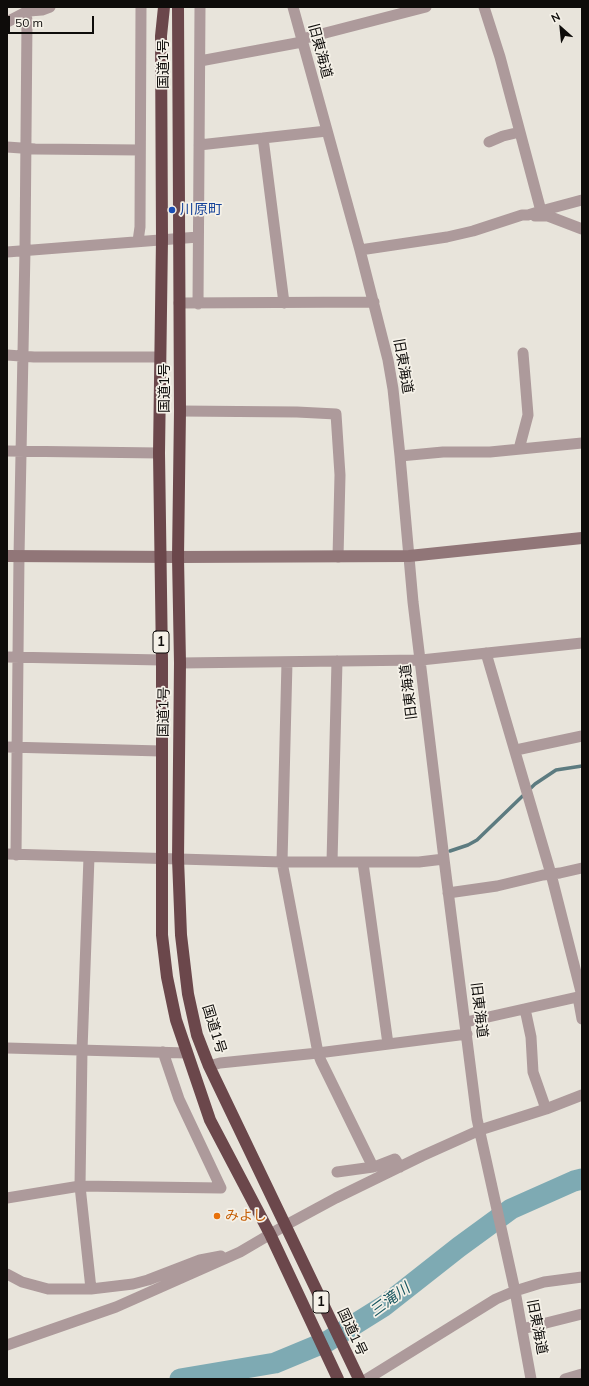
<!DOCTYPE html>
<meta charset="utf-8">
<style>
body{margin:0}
#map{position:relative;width:589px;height:1386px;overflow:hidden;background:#e8e4db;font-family:Mulish,sans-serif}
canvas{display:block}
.frame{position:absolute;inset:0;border:8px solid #0e0c0a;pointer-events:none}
.north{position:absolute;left:541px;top:8px;width:40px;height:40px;-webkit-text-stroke:3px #f5f1e8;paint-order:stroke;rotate:333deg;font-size:11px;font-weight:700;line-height:16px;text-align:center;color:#0e0c0a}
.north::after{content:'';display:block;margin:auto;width:14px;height:18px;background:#0e0c0a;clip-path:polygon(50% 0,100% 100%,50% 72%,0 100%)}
.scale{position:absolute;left:8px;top:16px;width:86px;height:18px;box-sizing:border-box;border:2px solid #0e0c0a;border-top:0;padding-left:5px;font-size:12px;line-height:14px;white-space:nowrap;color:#0e0c0a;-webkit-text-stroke:3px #f5f1e8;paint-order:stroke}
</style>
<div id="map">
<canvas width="589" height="1386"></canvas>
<div class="frame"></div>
<div class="north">N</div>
<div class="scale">50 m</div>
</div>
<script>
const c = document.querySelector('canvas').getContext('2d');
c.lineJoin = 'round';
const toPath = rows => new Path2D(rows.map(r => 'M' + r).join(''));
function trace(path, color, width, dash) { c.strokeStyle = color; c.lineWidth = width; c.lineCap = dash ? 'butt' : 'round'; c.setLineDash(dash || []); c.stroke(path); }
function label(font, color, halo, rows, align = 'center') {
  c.font = font + ' Mulish,"Noto Sans JP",sans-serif'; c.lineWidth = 3.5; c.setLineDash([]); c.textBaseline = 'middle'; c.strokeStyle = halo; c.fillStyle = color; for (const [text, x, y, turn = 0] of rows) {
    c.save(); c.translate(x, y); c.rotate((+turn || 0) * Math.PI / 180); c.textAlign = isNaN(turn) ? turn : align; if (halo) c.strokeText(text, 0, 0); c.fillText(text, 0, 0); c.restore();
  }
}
trace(toPath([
 [450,851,468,845,477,840,535,784,556,770,582,766]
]), '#5c7b80', 3.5);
trace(toPath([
 [180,1379,275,1363,328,1341,384,1306,459,1247,511,1209,574,1181,582,1179]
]), '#7eaab3', 21);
trace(toPath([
 [293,7,360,250,388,360,393,389,400,456,413,602,444,859,477,1119,515,1291,531,1379],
 [484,7,500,57,541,211],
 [29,11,42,10,50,7],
 [7,22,36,7],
 [302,39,426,7],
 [200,61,302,42],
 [263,138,284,303],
 [489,142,503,136,520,132],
 [199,145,327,131],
 [7,147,35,149,140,150],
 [535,216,548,216,582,229],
 [138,241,140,227,141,7],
 [360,250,447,237,473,231,522,215,528,215,541,211,582,200],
 [7,252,198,237],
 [179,303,374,302],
 [198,304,200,7],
 [7,355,34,357,160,357],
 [180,411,297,412,336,414,340,475,338,557],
 [519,449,528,415,523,353],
 [7,451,159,453],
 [400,456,443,452,490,452,582,443],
 [486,653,551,874,582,996],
 [7,657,162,660],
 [287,662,282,862,318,1053,321,1061,373,1167,377,1166,395,1159,400,1167],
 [180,663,421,660,582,643],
 [7,747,161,751],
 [516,750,582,736],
 [7,854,282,862,419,862,444,859],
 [16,855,19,556,25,250,27,21,26,12],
 [89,857,82,1050,80,1186,91,1289],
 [332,862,337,661],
 [363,863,388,1044],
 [448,893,497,886,543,875,560,873,582,868],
 [578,997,582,1019],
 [525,1009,531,1037,533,1072,546,1109],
 [466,1022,582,996],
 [7,1048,187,1053],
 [209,1066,220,1063,318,1053,467,1034],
 [337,1172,373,1167],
 [7,1198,80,1186,221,1188,179,1099,163,1052],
 [7,1274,22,1282,48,1289,91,1289,133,1284,148,1280,200,1260,221,1256],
 [522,1329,582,1314],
 [7,1345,116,1307,240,1252,286,1225,336,1198,422,1156,480,1130,546,1109,582,1095],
 [367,1379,496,1299,515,1291,544,1282,582,1277],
 [565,1379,582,1374]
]), '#ad9a9b', 11);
trace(toPath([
 [7,556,178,557,409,556,582,538]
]), '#917678', 12);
trace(toPath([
 [164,7,161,36,162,239,159,453,162,660,162,935,167,977,176,1020,210,1120,270,1234,338,1379],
 [178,7,180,411,178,557,180,663,178,859,181,935,188,994,197,1035,209,1066,359,1379]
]), '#6b474b', 12);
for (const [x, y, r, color] of [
 [172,210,4,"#1a4fb4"],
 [217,1216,4,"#e8710a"]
]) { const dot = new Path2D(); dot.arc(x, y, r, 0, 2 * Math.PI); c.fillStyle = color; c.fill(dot); trace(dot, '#f5f1e8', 1.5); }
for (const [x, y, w] of [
 [161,642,16],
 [321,1302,16]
]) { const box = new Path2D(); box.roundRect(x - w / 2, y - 11, w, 22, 3); c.fillStyle = '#f5f1e8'; c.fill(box); trace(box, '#0e0c0a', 1); }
label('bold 13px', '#0e0c0a', null, [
 ["1",161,642],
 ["1",321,1302]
]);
label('14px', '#0e0c0a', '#f5f1e8', [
 ["旧東海道",320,51,75],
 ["国道1号",164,64,-90],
 ["旧東海道",403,366,80],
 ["国道1号",165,388,-90],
 ["旧東海道",409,692,-97],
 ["国道1号",164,712,-89],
 ["旧東海道",479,1010,83],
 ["国道1号",214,1029,73],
 ["旧東海道",537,1327,79],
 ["国道1号",352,1332,65]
]);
label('14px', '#164399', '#f5f1e8', [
 ["川原町",180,210]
], 'left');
label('14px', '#c56008', '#f5f1e8', [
 ["みよし",225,1216]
], 'left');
label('italic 15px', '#15555f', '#f5f1e8', [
 ["三滝川",390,1300,-36]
]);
</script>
